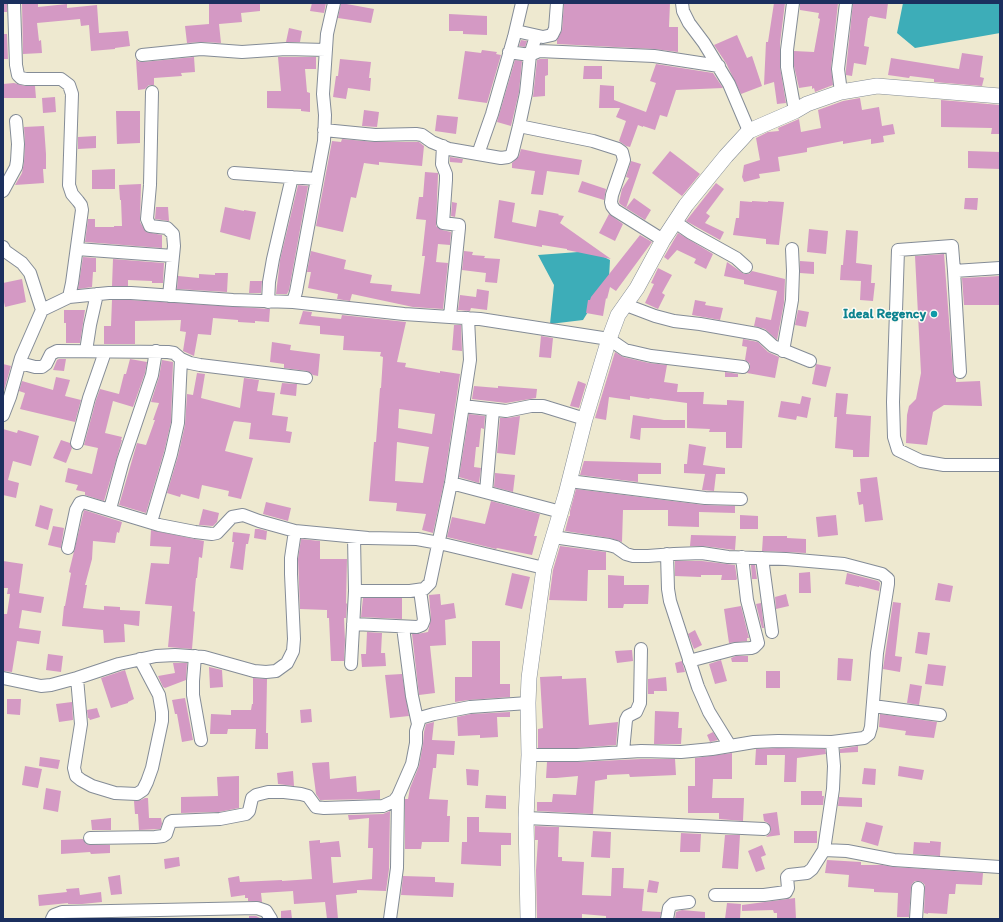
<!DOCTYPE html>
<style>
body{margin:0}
#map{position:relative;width:1003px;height:922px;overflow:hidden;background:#eee9d0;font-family:Itim,sans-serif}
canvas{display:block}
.frame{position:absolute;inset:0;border:4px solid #1b2f5e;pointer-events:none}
</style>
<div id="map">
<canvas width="1003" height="922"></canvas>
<div class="frame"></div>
</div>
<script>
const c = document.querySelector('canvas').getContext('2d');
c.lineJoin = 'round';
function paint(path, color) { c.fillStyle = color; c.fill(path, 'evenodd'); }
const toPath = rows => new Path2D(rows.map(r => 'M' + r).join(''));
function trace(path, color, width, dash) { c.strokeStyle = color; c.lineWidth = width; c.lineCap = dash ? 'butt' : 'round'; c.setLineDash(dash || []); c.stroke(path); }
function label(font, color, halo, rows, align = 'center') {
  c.font = font + ' Itim,sans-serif'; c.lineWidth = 3; c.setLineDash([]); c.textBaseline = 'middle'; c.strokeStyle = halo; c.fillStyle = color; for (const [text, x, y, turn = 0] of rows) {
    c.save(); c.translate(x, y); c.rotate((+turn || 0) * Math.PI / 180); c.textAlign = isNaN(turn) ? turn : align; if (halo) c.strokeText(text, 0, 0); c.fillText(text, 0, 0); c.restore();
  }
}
paint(toPath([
 [903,3,1000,3,1000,33,915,48,897,33],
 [592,251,610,260,609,278,583,320,550,324,554,285,538,255]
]), '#3dadb8');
paint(toPath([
 [3,3,7,3,7,12,3,12],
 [22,3,38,3,38,7,67,4,67,8,97,5,99,33,128,31,130,46,115,48,115,49,91,51,89,25,81,26,80,19,37,23,39,41,41,40,42,53,23,54],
 [209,3,260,3,260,11,241,13,242,22,219,24,221,43,202,42,187,43,185,26,209,24],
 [312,3,326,3,324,13,310,11],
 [341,3,374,9,371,23,338,18],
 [564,3,670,3,669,27,678,27,678,52,654,49,557,44,557,40,562,30],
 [774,3,785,3,780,43,780,67,786,103,777,104,774,82,764,85,766,42,768,42],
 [800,3,838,3,831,68,833,85,815,92,814,88,812,89,812,86,799,88,794,66,794,51,814,52,820,19,818,18,819,13,800,10],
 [853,3,888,3,886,19,870,16,869,18,868,18,864,46,869,47,866,65,854,63,852,76,846,75,846,69],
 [449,14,487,16,487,35,463,34,463,31,449,31],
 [289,28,302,31,300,42,286,42],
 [3,34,7,34,8,59,3,59],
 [737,35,747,58,752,56,762,86,741,94,726,63,714,45],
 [521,40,527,41,525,47,519,46],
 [482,50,497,52,496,54,501,55,487,103,458,99,465,51,481,53],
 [962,53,983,56,980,77,984,78,982,86,934,82,934,79,910,76,909,78,888,75,891,58,959,69],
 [194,57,195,72,181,73,182,76,154,78,154,85,149,85,145,89,138,90,136,59,139,62,143,62],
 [278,57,316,57,316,69,305,69,307,92,310,93,310,112,301,111,301,109,267,108,267,91,281,91],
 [340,59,371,62,369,78,371,78,370,91,348,88,346,99,333,97,336,76,338,76],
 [540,59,548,59,548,75,545,76,545,96,533,97,537,60],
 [515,60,522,61,519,92,511,126,497,122],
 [656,64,713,73,723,88,676,90,667,117,660,115,655,130,643,126,643,127,638,125,630,147,626,146,619,141,626,121,616,117,620,108,599,108,600,85,614,86,614,100,646,112,656,83,650,81],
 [584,66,602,66,602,79,583,79],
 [14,83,25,86,35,86,36,98,3,98,3,84],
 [55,97,56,112,43,113,42,98],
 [860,98,862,110,879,107,882,126,893,124,895,134,883,136,884,142,871,144,871,139,843,144,843,141,807,148,807,152,778,157,780,171,759,174,760,178,744,182,742,177,744,165,760,160,756,138,768,132,779,131,778,128,799,119,801,132,821,128,818,110,843,101],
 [941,100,1000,105,1000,134,991,134,992,128,941,127],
 [364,110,379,112,377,127,362,126],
 [116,111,140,111,140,143,117,144],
 [437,115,458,117,456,134,435,131],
 [44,126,46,154,46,169,43,169,44,183,15,185,22,173,24,162,25,144,24,127],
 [96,136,96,148,78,149,78,137],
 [342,139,375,142,419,142,424,146,422,166,379,162,379,165,364,163,356,198,351,197,343,232,316,226,332,141,341,142],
 [521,149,540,153,582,160,579,175,547,171,543,195,531,194,535,171,512,168,512,163,519,156],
 [670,151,700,174,682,196,652,173],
 [968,151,1000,152,1000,169,968,168],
 [450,157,463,159,462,163,450,162],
 [631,161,641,164,626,208,620,204,619,202,622,189,629,178,626,177],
 [115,169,115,189,92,189,92,170],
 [425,172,438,173,438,175,436,226,442,230,451,232,450,245,438,244,436,262,448,263,443,309,413,307,352,294,350,301,337,299,338,294,308,288,311,272,307,272,311,251,346,260,344,269,372,275,370,283,392,285,391,291,420,294,425,256,422,256,426,220,416,219,419,197,423,197],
 [582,181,606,189,604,200,578,192],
 [716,183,724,189,706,213,710,216,705,223,724,232,720,240,686,221],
 [141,184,140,222,146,232,162,235,162,248,85,242,88,219,95,219,95,227,114,227,114,226,122,226,121,200,120,200,119,185],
 [298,185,308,186,289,290,287,294,276,294,280,260],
 [634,198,651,210,645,220,626,208],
 [965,198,978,198,977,210,964,209],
 [499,200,515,203,512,222,536,227,539,210,559,214,558,215,564,216,560,223,611,259,567,250,567,249,542,245,542,247,494,238],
 [740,201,752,202,752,201,768,202,768,201,784,202,779,245,766,244,766,239,733,235,736,218,739,218],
 [452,202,457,203,455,217,451,216],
 [156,207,168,207,169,221,155,219],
 [225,207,244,211,244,210,256,212,250,240,220,232],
 [609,214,623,224,615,241,599,233],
 [809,229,828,231,826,254,807,252],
 [846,230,858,231,856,263,872,265,871,283,875,283,873,301,860,300,861,281,840,280,841,265,843,265],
 [678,233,713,254,706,269,694,263,696,259,677,250,668,260,664,257],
 [640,235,652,242,616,291,610,287,607,299,606,298,603,316,586,313,588,300,590,300,591,297],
 [464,251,473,252,472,255,485,256,484,258,500,259,497,283,485,282,486,273,462,270],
 [944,254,953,373,956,378,956,382,980,381,982,406,944,405,933,412,927,445,906,443,907,415,909,406,916,399,921,373,915,256],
 [83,257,96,258,96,272,93,272,92,287,78,289],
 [113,259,164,263,163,283,152,283,152,281,128,280,128,286,112,286],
 [800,261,814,262,814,274,800,273],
 [727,262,744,274,749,274,752,271,785,279,784,303,777,340,765,329,754,326,756,317,771,320,777,291,744,284,744,280,724,276],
 [658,268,672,275,662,293,665,295,658,309,645,303,654,284,651,283],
 [215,273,228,273,227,292,177,289,178,276,199,278,199,274,215,275],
 [1000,276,1000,305,964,305,962,278],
 [22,279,26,302,5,307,3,297,3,283],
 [250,281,262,281,261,293,249,293],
 [477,289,489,291,487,310,471,308,470,311,458,310,460,295,476,297],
 [112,300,131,300,270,309,269,322,255,321,255,323,238,322,238,320,213,318,211,335,198,334,194,356,183,351,186,332,180,331,181,320,135,321,135,344,104,344,104,326,111,326],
 [695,300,706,302,705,305,723,308,720,320,692,315],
 [64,310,85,310,80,343,66,343,66,323,64,323],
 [798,310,809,312,806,327,795,325],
 [303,311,312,312,311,316,341,319,342,315,406,322,397,362,406,363,405,367,440,373,440,371,460,374,444,482,433,533,422,530,426,514,396,511,397,503,369,501,374,442,376,442,380,388,381,388,383,357,380,356,381,352,343,350,344,336,320,334,320,326,299,324],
 [399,409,435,414,432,434,398,428],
 [397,442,429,447,423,483,395,481],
 [454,325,461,325,462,351,452,350],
 [541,336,553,338,551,358,539,357],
 [743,339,758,342,768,352,779,357,775,378,747,373,750,368,750,364,745,360,747,347,742,346],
 [272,342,291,345,290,350,320,354,318,376,313,375,307,371,284,368,284,364,270,362],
 [615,352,623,357,649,363,667,365,664,382,678,384,677,392,704,392,703,404,727,405,727,400,744,401,742,448,726,448,726,432,709,432,710,429,687,428,687,403,650,398,649,399,630,396,630,400,609,397,606,420,595,418],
 [59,359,66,359,64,371,53,370,57,360],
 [130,359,147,362,145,373,133,407,113,401,105,433,122,437,121,440,122,440,104,501,85,495,85,492,76,490,78,485,65,482,68,468,92,474,98,448,84,445,96,400,100,389,119,394,124,374,126,374],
 [162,360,173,362,171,422,164,452,146,513,119,505,137,443,146,445,155,420,153,420,159,403,151,402,159,377],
 [3,364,11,366,3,394],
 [816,364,831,367,826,387,812,384],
 [725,372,738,374,738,377,725,377],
 [197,373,205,374,201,398,240,408,244,378,259,380,257,391,275,393,272,415,288,417,286,431,292,432,290,443,249,439,251,423,234,421,233,423,225,451,253,458,241,499,228,496,229,491,202,485,199,499,181,494,180,497,167,493,178,456,185,425,187,394,193,395],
 [56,377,70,380,65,396,81,400,75,422,20,409,25,393,19,391,22,381,53,390],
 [578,381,586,384,579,408,570,406],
 [282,383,297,384,296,396,280,394],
 [474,386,498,388,498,386,537,389,536,398,506,403,472,399],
 [836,393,848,394,846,414,871,416,869,457,853,457,853,450,835,448,837,417,834,417],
 [802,396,811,398,807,418,797,416,796,420,778,417,781,401,800,404],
 [469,414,485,416,484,429,481,428,479,447,476,447,474,467,481,468,479,483,459,477],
 [633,415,664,420,685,420,685,428,641,428,640,440,630,438],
 [520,416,515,455,497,453,500,418,507,418],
 [3,429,17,433,18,430,39,436,31,466,13,461,8,480,19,483,16,498,3,495],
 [61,440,70,443,72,448,66,463,53,458],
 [689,444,706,447,703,465,725,468,725,474,716,474,714,491,702,490,705,474,684,473,684,464,687,464],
 [584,461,661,463,661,474,638,474,638,482,580,475],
 [495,473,515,475,513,492,494,487],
 [877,477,883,520,865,522,863,504,859,505,857,492,861,492,860,479],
 [576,489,704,505,735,506,735,513,699,512,699,527,668,526,668,510,623,510,622,542,610,538,565,531,569,516,570,516,570,511],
 [491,501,540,514,534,536,537,536,532,555,497,548,496,549,447,537,452,517,485,524],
 [266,502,291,508,288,521,263,514],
 [40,505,53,509,48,530,35,526],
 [203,509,219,513,217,522,213,526,199,525],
 [84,510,122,522,119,533,117,532,115,543,93,541,92,559,85,585,87,585,83,608,104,610,104,606,120,607,120,610,140,611,139,626,124,624,125,642,104,643,103,630,62,626,64,606,65,606,71,573,69,572],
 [740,515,758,516,758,529,740,529],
 [836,515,838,535,818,537,816,517],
 [53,526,64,528,61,548,48,545],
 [255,529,259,529,267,531,266,540,254,538],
 [151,530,204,541,202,558,199,557,197,578,196,578,193,611,195,612,192,649,168,647,172,606,145,604,151,563,169,564,171,547,150,546],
 [233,532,250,534,248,544,246,544,243,570,230,568,234,542,232,542],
 [691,535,736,536,735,550,703,546,690,546],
 [763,536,787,536,787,538,806,539,806,553,762,551],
 [301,539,320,541,320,559,347,559,346,603,347,604,346,618,344,618,345,640,344,661,331,661,329,618,327,618,327,610,300,609,298,559],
 [560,546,606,552,606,570,588,570,587,601,549,600,553,570],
 [3,561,23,564,19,593,44,597,41,613,22,610,19,628,41,631,39,644,17,641,12,672,3,671,3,619,4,614,7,614,10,594,7,594,8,588,3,588],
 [675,561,702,561,735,565,737,579,736,580,721,580,722,575,701,575,701,577,675,576],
 [751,565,755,565,757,579,752,579],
 [810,572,811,593,799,593,799,573],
 [512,573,530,577,522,609,505,605],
 [847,573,878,581,880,583,879,591,859,586,859,587,845,584],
 [608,575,624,576,624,585,649,585,648,604,624,604,623,608,608,608],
 [938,583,953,586,950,602,935,600],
 [440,594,441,605,454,603,456,618,445,620,446,645,430,646,435,693,419,695,412,634,417,634,428,632,431,619,429,595],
 [786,594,789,606,776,609,775,597],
 [363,598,402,598,402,619,361,617],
 [893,602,901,603,895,656,902,657,900,672,883,669],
 [761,603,764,628,762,628,756,604],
 [741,606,749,638,747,638,747,641,729,643,724,609],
 [695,630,702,645,694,649,688,634],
 [367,632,382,633,381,653,385,653,386,666,362,667,361,654,366,654],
 [918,632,930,633,927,655,915,653],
 [472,641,500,641,500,684,510,684,510,697,469,700,455,702,455,677,472,677],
 [632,650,633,661,617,663,615,651],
 [48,654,63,656,61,672,46,670],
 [736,656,748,656,748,662,732,662,731,658],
 [838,658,853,659,851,681,837,680],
 [721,660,727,681,715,684,709,664],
 [682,661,685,672,677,673,675,663],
 [173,663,187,663,186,680,165,688,163,687,158,676,175,673],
 [928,664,946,666,943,686,925,684],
 [209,667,222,670,223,687,210,688],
 [125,670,134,699,128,702,128,703,111,708,101,678],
 [766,671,780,671,780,688,766,688],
 [402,674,409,716,390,718,385,675],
 [562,676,562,679,586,678,589,725,618,722,616,745,577,748,538,748,538,729,543,728,540,677],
 [666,677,667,691,654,691,654,694,648,694,648,679],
 [253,678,267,679,266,733,268,733,268,749,255,749,256,729,228,729,227,734,210,734,211,714,231,715,231,710,251,710,252,704,253,704],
 [910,684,922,686,919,705,907,703],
 [185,698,193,740,182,742,177,714,175,714,172,700],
 [7,699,21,699,20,715,7,714],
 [72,702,73,720,59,722,56,704],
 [97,708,100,717,90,720,89,718,88,718,87,710],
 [311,709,312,722,301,723,300,710],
 [655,711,679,712,678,728,682,728,681,744,654,744],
 [510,712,510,717,497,717,498,737,480,738,480,735,458,736,457,717,471,714],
 [880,714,937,722,934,738,905,735,906,731,879,727],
 [434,722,432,740,455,741,454,755,437,754,436,768,433,768,429,799,448,800,447,816,450,816,449,842,422,842,421,849,405,849,405,799,408,799,410,788,419,766,423,744,424,732,426,724],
 [713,732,718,740,710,742,707,735],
 [858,746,858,752,840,753,840,749],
 [778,748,825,749,826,754,797,758,796,782,784,782,785,755,767,755,767,765,755,765,756,749],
 [732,753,732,779,713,779,712,798,744,798,743,821,719,819,719,813,688,813,688,786,695,786,695,758],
 [40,757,60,760,58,769,39,766],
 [641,759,675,759,676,775,630,777,629,774,607,775,607,779,595,781,593,814,537,811,537,802,552,802,553,794,576,795,578,776,556,778,546,778,547,762,577,762],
 [329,762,330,779,356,776,357,792,380,790,380,799,320,800,316,794,312,763],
 [25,766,42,769,38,788,22,785],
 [899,766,924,770,922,780,898,776],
 [864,768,876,769,875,785,862,784],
 [466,769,479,770,478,786,467,785],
 [293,771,294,786,278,784,277,773],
 [239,776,239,808,219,812,181,813,181,797,218,796,217,777],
 [46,788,61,791,58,812,43,809],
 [801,791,822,791,822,796,824,796,823,805,801,805],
 [486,795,506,796,506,809,485,808],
 [839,797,862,798,862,807,838,806],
 [145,798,148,798,149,818,161,818,162,824,160,829,139,830,138,814,135,814,134,801,141,800],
 [390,811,389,869,386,891,357,890,357,893,336,895,338,919,327,919,325,902,294,904,293,891,261,893,262,902,248,901,248,898,245,898,245,895,231,897,228,878,239,876,240,882,282,880,282,881,312,879,309,841,320,840,320,843,339,841,341,857,331,857,333,883,372,879,373,848,368,848,369,818,349,820,348,815,383,814],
 [777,812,780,835,766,837,770,833,771,829,768,823,764,821,763,814],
 [467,817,479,817,479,832,511,833,511,845,501,845,501,866,461,864,462,842,467,842],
 [111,818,111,830,92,830,91,820],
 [866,822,883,826,878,846,861,841],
 [535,826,559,827,558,857,562,857,562,861,584,862,582,895,611,896,612,868,624,868,623,888,644,889,642,911,661,912,660,919,606,919,606,916,582,914,582,919,537,919,536,870,538,840,535,840],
 [593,831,611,832,610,858,591,857],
 [794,831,817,831,817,843,794,843],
 [681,833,701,834,700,852,680,852],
 [725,835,740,835,738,869,722,868],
 [83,839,86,844,90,845,110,845,110,853,91,854,90,852,61,854,61,840],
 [930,841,941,842,940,856,913,854,914,842,930,843],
 [762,845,766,855,761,857,765,869,756,872,748,851],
 [179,857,180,866,165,869,164,859],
 [827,860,861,862,861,865,882,865,894,867,983,873,982,885,956,884,955,894,949,894,947,914,928,913,928,914,924,913,925,885,922,882,915,881,912,884,911,888,909,917,897,917,898,893,874,892,874,889,848,887,849,875,825,873],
 [120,875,122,894,111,895,108,877],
 [403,876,435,877,435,882,454,883,453,897,401,895],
 [649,880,659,882,657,893,647,892],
 [79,888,80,895,101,892,102,902,82,904,68,904,68,903,39,906,38,895,67,892,66,889],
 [795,898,796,919,777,919,777,913,774,913,773,910,742,911,742,905],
 [727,903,741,904,740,919,725,919],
 [291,910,292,919,281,919,281,911],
 [682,910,705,912,705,919,675,919,676,912],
 [249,916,256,916,262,919,249,919]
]), '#d499c4');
const minor = toPath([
 [14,3,16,65,18,75,21,78,26,79,61,79,69,85,72,94,69,185,72,194,78,201,81,205,82,210,72,283,69,297],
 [682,3,683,11,689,23,704,43,729,84,749,131],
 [793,3,787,50,787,67,795,111],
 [516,31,543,37,552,35,555,29,557,3],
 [509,52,530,55,539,51,654,56,719,66],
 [142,55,201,49,242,52,286,49,326,50],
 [152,92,150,185,147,219,150,226,167,228,173,234,174,246,169,296],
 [841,92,838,69,846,3],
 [519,126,593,141,618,149,622,152,624,160,612,195,611,202,612,206,615,210,663,240],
 [324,130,375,135,416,134,422,135,432,142,449,149,501,158,508,157,512,154,519,126,526,93,530,55,536,36],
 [443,146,442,164,446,174,446,180,443,223,459,225,459,228,450,316],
 [478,154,492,114,514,37,522,3],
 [234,173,317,179],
 [3,191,16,167,17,161,18,144,16,121],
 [675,222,691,233,736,258,746,267],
 [3,247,5,251,22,263,30,273,42,310,69,297,109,293,131,293,233,300,293,302,404,314,480,319,609,339,625,350,651,356,743,367],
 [77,249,173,256],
 [1000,268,954,271,952,246,898,250,893,402,894,437,898,450,921,461,944,465,1000,465],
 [954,271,960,372],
 [268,302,269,282,273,259,292,177],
 [293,302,296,292,324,141,325,115,323,94,327,34,334,3],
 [626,305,655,316,674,321,700,324,757,334,762,336,773,346,810,361],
 [86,351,90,325,97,294],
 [783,351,792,300,793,271,792,249],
 [20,363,35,367,42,367,46,364,51,354,57,351,168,352,174,353,181,359,190,363,200,365,306,378],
 [463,406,506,411,531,406,543,406,585,419],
 [3,415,10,397,21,358,42,310],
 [77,443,89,398,105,352],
 [569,481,705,498,741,499],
 [451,483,561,512],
 [486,492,493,410],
 [110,509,123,461,152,375,156,351],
 [151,522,171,454,178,423,181,359],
 [68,548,76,510,80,503,83,502,159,525,195,532,212,534,217,533,232,517,243,515,259,521,295,531],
 [667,554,668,589,670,601,698,687,709,712,730,746],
 [762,558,772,632],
 [355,591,410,591,424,589,430,583,451,483,470,360,468,318],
 [353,624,417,627,422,625,424,620,420,590],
 [403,627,412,696,418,724],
 [195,656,193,681,193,695,201,740],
 [689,661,735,649,751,648,754,647,758,643,747,600,742,557],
 [351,664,355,591,354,537],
 [3,678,41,686,51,685,77,678,119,664,156,656,175,655,204,657,254,671,266,672,276,671,287,663,293,651,294,639,291,574,291,558,295,531,368,538,417,539,439,543,544,568],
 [77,678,81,724,74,768,76,776,81,780,92,786,115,793,137,794,143,790,147,782,152,768,162,721,162,712,159,695,140,659],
 [873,706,940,715],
 [623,751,626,720,628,716,636,712,640,703,641,649],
 [529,755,577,755,641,751,681,752,712,749,754,742,778,741,832,742,864,738,869,734,871,727,877,653,888,584,888,579,882,574,844,564,786,559,728,557,702,553,674,554,648,556,633,556,626,554,616,547,609,545,553,537],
 [526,818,764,829],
 [90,838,155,837,163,836,166,834,170,822,172,821,220,819,246,814,249,811,252,798,256,795,268,792,284,792,301,794,308,796,316,807,324,808,383,806,394,801,398,796,412,764,416,743,416,731,420,718,434,714,470,707,528,703],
 [824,850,847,851,894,860,1000,867],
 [715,895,764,895,786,892,788,888,787,877,789,875,807,873,812,869,824,850,833,789,834,766,832,742],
 [52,919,54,915,62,912,257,908,266,911,271,919],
 [390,919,397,868,398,796],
 [667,919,669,908,673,904,689,902],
 [916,919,918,888]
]);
const major = toPath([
 [528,919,526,818,529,755,528,703,529,678,544,568,566,494,585,419,609,339,618,315,637,288,663,240,686,205,726,156,749,131,795,111,807,104,841,92,877,86,1000,96]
]);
trace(minor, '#848c97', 14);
trace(major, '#848c97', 16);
trace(minor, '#fff', 12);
trace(major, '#fff', 15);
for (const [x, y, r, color] of [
 [934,314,4,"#0f9aa8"]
]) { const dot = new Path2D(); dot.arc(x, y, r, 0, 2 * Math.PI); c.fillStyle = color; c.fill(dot); trace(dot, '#fdfcf7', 1.5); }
label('bold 14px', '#0d838f', '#fdfcf7', [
 ["Ideal Regency",926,314]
], 'right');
</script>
